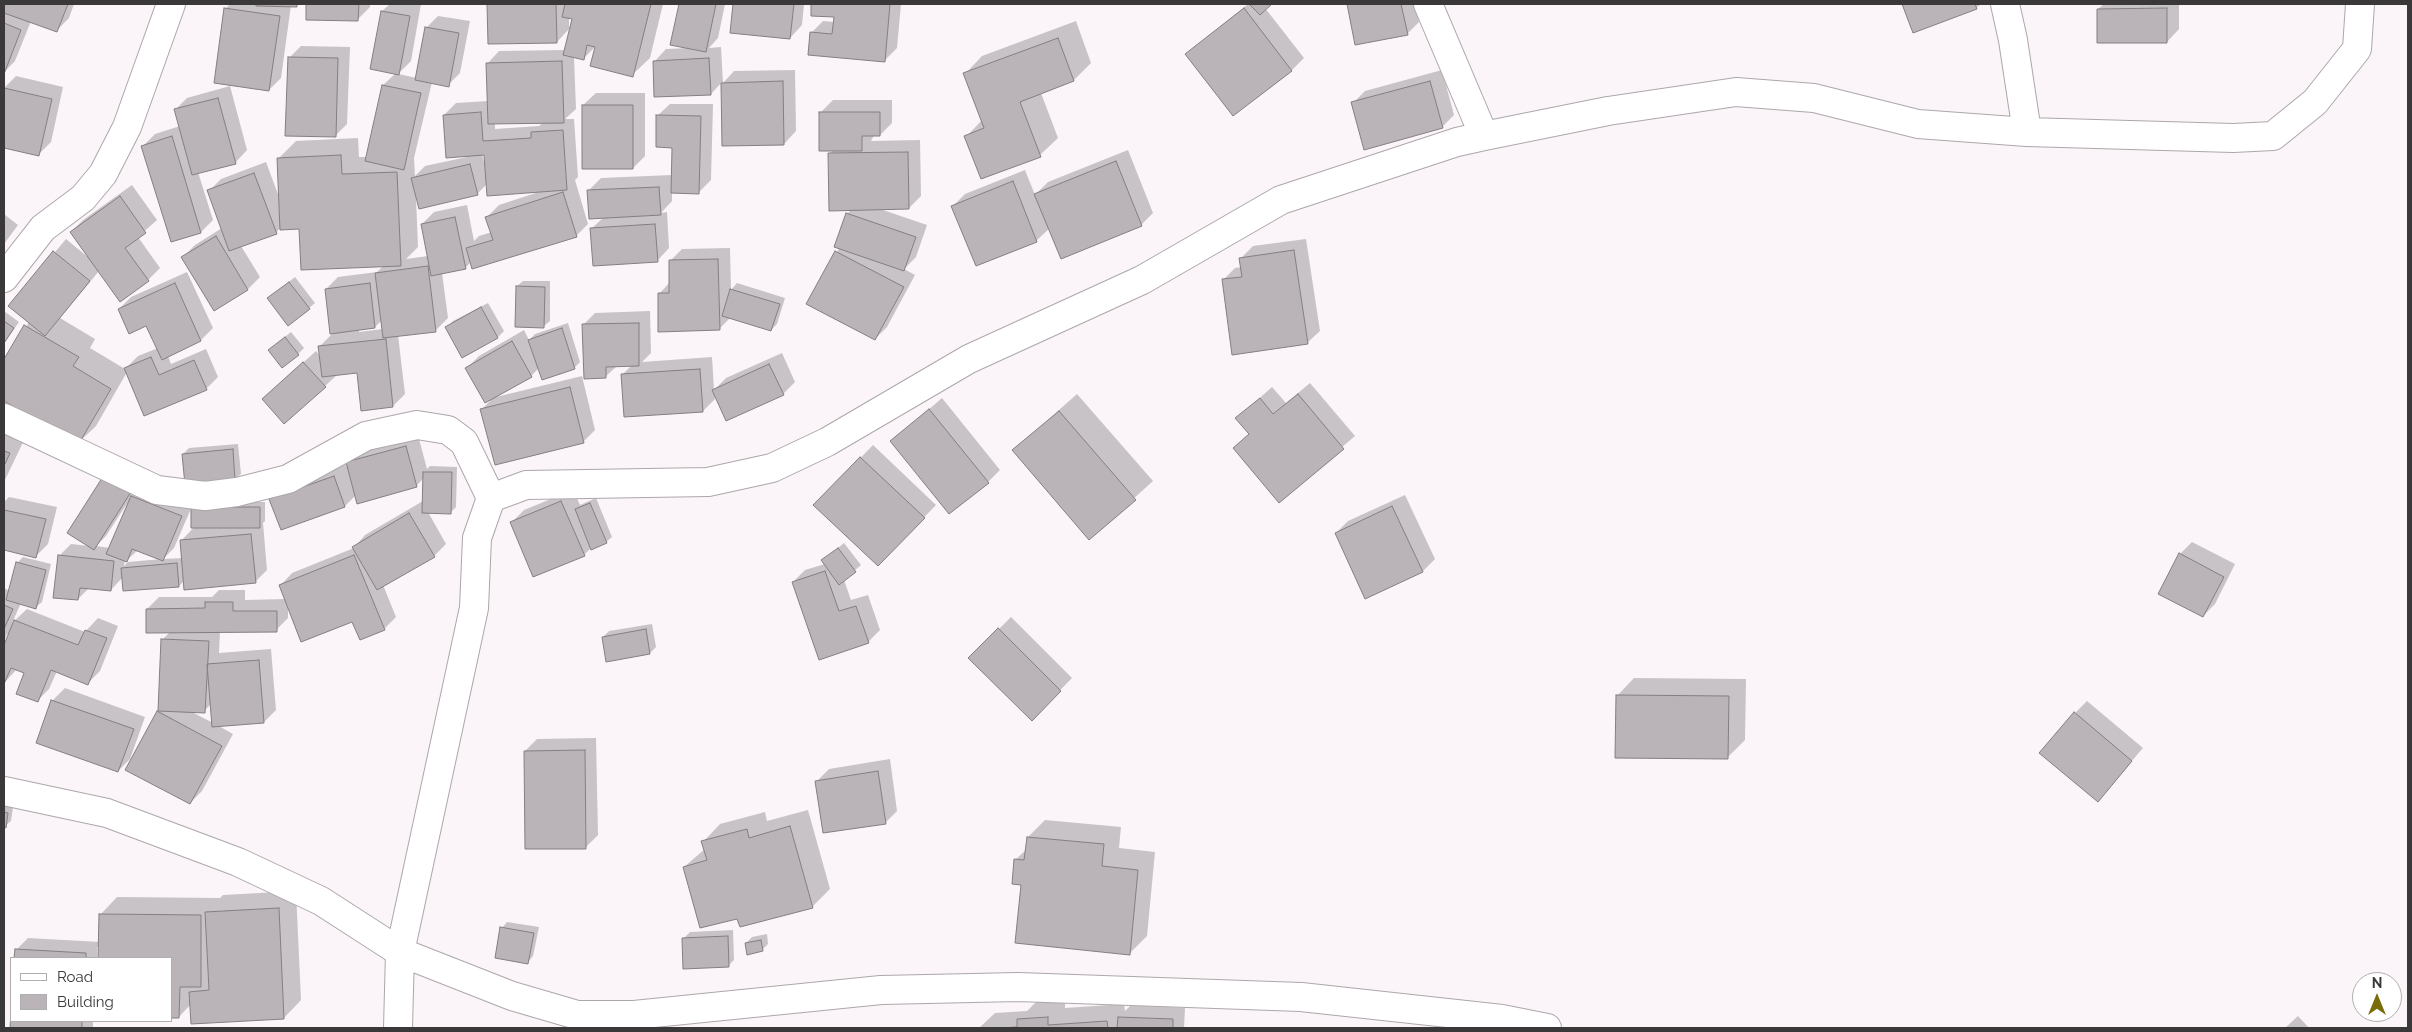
<!DOCTYPE html>
<style>
body{margin:0}
#map{position:relative;width:2412px;height:1032px;overflow:hidden;background:#fbf4f8;font-family:Raleway,sans-serif}
canvas{display:block}
.frame{position:absolute;inset:0;border:5px solid #3a3839;pointer-events:none}
.legend{position:absolute;left:10px;top:957px;width:162px;height:65px;box-sizing:border-box;background:#fff;border:1px solid #b0afb0;margin:0;padding:6px 9px;list-style:none;font-size:15px;color:#3a3839}
.legend li{display:flex;align-items:center;gap:10px;height:25px}
.legend b{width:25px;border:1px solid #b0afb0}
.north{position:absolute;left:2352px;top:972px;width:50px;height:50px;box-sizing:border-box;background:#fff;border:1px solid #b0afb0;border-radius:50%;rotate:0deg;font-size:14px;font-weight:700;line-height:20px;text-align:center;color:#3a3839}
.north::after{content:'';display:block;margin:auto;width:18px;height:22px;background:#7a6d09;clip-path:polygon(50% 0,100% 100%,50% 72%,0 100%)}
</style>
<div id="map">
<canvas width="2412" height="1032"></canvas>
<div class="frame"></div>
<ul class="legend">
<li><b style="height:6px;background:#fff"></b>Road</li>
<li><b style="height:14px;background:#bab4b8"></b>Building</li>
</ul>
<div class="north">N</div>
</div>
<script>
const c = document.querySelector('canvas').getContext('2d');
c.lineJoin = 'round';
function paint(path, color) { c.fillStyle = color; c.fill(path, 'evenodd'); }
const toPath = rows => new Path2D(rows.map(r => 'M' + r).join(''));
function trace(path, color, width, dash) { c.strokeStyle = color; c.lineWidth = width; c.lineCap = dash ? 'butt' : 'round'; c.setLineDash(dash || []); c.stroke(path); }
paint(toPath([
 [4,4,74,4,69,18,57,30,31,21,15,61,4,72],
 [230,4,298,4,291,5,281,78,269,90,225,9],
 [307,4,370,4,370,7,358,19,307,19],
 [390,4,421,4,411,61,398,74,417,78,426,28,438,16,470,21,460,73,448,85,432,82,414,158,415,176,425,166,467,157,444,115,456,103,488,101,487,64,499,51,566,50,573,18,569,17,569,29,557,42,489,43,488,4,663,4,650,58,632,75,597,45,583,59,574,57,576,109,565,119,574,119,578,177,575,180,588,224,576,236,471,262,465,268,442,273,448,318,436,330,398,335,405,394,393,406,358,372,337,375,325,386,276,387,316,351,321,357,320,346,334,332,326,289,338,277,377,272,384,265,300,228,279,229,276,233,241,246,260,277,248,289,183,257,195,245,222,228,209,191,221,179,266,162,279,197,279,158,296,141,358,138,359,157,367,157,383,85,396,73,382,11],
 [544,122,539,126,495,129,495,123],
 [482,154,485,154,486,162,484,162],
 [487,184,542,191,499,205,487,217,492,232,479,236,474,241,467,205,434,212,422,224,428,256,406,259,418,247,416,198,477,194],
 [382,320,383,329,359,332,359,329,375,327],
 [680,4,725,4,718,38,709,48,721,47,723,83,734,71,795,70,796,131,784,144,724,145,722,82,711,94,654,62,666,49,690,48,671,44],
 [734,4,804,4,802,25,790,38,732,32],
 [813,4,901,4,897,48,885,60,811,33,823,21,834,22,835,16,812,15],
 [1248,4,1270,4,1265,8,1304,58,1292,70,1234,114,1187,54],
 [1348,4,1416,4,1419,22,1407,34,1356,44],
 [1903,4,1981,4,1976,8,1914,31],
 [2104,4,2179,4,2179,29,2167,42,2098,9],
 [1076,21,1091,63,1074,80,1041,93,1058,138,1040,155,966,137,982,120,965,74,982,56],
 [301,46,350,47,347,124,335,136,289,58],
 [1442,70,1454,115,1442,127,1353,103,1365,91],
 [16,76,63,87,51,142,39,154,4,147,4,88],
 [230,86,247,150,235,163,198,172,213,220,201,232,171,241,143,146,155,134,180,126,175,110,187,98],
 [596,93,645,93,645,156,633,168,583,105],
 [833,100,892,100,892,123,880,135,874,135,871,141,920,140,921,196,909,208,880,209,927,225,916,257,904,269,915,275,887,327,875,339,808,304,840,247,847,214,852,209,829,154,833,150,820,113],
 [670,104,713,104,711,180,699,192,672,192,672,201,661,213,667,212,669,248,657,261,591,229,604,217,589,190,601,178,672,175,673,147,657,116],
 [1128,150,1153,213,1141,225,1050,228,1036,241,953,206,965,194,1025,170,1035,195,1048,182],
 [132,185,157,220,138,237,160,268,148,280,99,271,60,318,95,339,90,348,125,369,138,356,158,348,147,325,119,309,131,297,187,272,213,328,201,340,168,356,171,364,206,349,218,377,206,389,127,372,96,426,78,443,4,400,4,362,29,322,10,306,66,239,89,258,71,232,83,220],
 [4,214,18,225,4,244],
 [1306,239,1320,331,1307,343,1223,280,1235,268,1242,267,1241,258,1253,246],
 [730,248,731,290,737,283,785,298,777,324,771,330,731,317,719,329,659,294,670,282,670,261,682,249],
 [295,277,315,303,309,308,275,293],
 [523,281,550,281,550,321,544,326,517,286],
 [488,303,504,331,498,337,462,356,447,327,453,321],
 [4,311,19,322,4,344],
 [650,311,651,353,642,362,712,357,714,390,726,378,782,353,795,382,783,394,714,392,715,399,703,411,622,375,632,365,617,366,605,377,583,325,595,313],
 [568,323,580,362,574,368,539,368,531,376,496,397,582,376,595,430,583,442,482,409,492,399,467,368,479,356,524,330,529,340,535,334],
 [291,332,304,348,298,354,276,344],
 [1310,383,1355,436,1279,501,1234,448,1250,433,1237,418,1272,387,1286,403],
 [1077,394,1153,481,1090,538,1014,450],
 [942,398,1000,470,988,482,892,441],
 [4,426,26,436,4,482],
 [418,435,427,469,430,466,457,467,456,507,450,513,428,512,446,544,434,556,383,585,396,617,384,629,288,606,288,618,276,630,220,631,219,653,271,649,276,710,264,722,217,725,233,734,202,791,190,803,158,712,163,639,171,631,147,609,159,597,212,597,219,590,245,590,245,600,286,599,280,586,292,573,354,548,365,535,423,501,424,478,416,486,356,495,345,506,271,499,283,487,348,464,359,451],
 [211,704,213,723,190,711,204,711],
 [238,444,241,474,235,479,183,454,189,448],
 [873,445,936,505,878,565,815,505],
 [105,476,193,504,174,548,163,559,183,558,181,541,195,526,198,502,265,502,265,521,263,523,267,570,255,582,185,580,179,586,123,577,111,590,89,588,78,599,59,556,71,544,89,546],
 [128,502,110,548,96,546,106,536],
 [138,550,162,559,128,562,124,566,125,560,126,561],
 [573,490,580,505,596,498,612,537,606,542,592,547,584,555,512,522,524,510],
 [1405,495,1435,559,1423,571,1336,533,1348,521],
 [9,497,57,507,48,544,36,556,4,549,4,502],
 [2192,542,2235,564,2215,604,2203,616,2180,554],
 [844,543,861,565,844,580,851,600,868,595,880,630,868,642,793,582,805,570,825,564,829,555],
 [23,557,51,564,42,602,36,607,21,603,12,623,27,609,85,632,98,618,118,626,100,671,88,683,57,671,49,689,37,701,26,672,17,669,4,683,4,648,9,635,7,634,4,642,4,588,10,591,17,563],
 [1011,617,1072,678,1032,719,970,658],
 [652,624,656,647,650,653,603,637,609,631],
 [1634,678,1746,679,1745,740,1727,758,1617,696],
 [65,688,145,717,130,759,118,771,38,742,53,700],
 [2087,701,2143,748,2098,800,2075,713],
 [596,738,598,835,586,847,525,751,537,739],
 [890,759,897,811,885,823,817,781,829,769],
 [4,805,13,807,11,821,5,826],
 [808,810,830,889,812,907,738,917,684,867,705,849,703,842,720,824,765,812,767,821],
 [1045,820,1121,827,1119,848,1155,852,1147,936,1130,953,1022,883,1015,860,1027,849,1028,837],
 [296,891,301,1000,284,1018,191,1004,179,1017,171,958,99,958,100,947,97,947,97,958,16,958,16,950,28,938,100,942,100,915,117,897,220,898,223,895],
 [507,922,539,927,533,956,528,962,502,928],
 [733,930,734,960,728,966,684,938,690,932],
 [767,934,768,944,762,950,746,943,752,937],
 [1065,1000,1065,1008,1124,1004,1125,1011,1131,1005,1185,1008,1184,1028,979,1028,995,1013,1027,1011,1036,1002],
 [2298,1016,2309,1028,2285,1028],
 [12,1021,93,1021,93,1028,11,1028]
]), '#0003');
const building = toPath([
 [4,4,68,4,57,32,4,13,4,4],
 [256,4,297,4,297,7,256,6,256,4],
 [306,4,359,4,358,21,306,20,306,4],
 [487,4,556,4,557,43,488,44,487,4],
 [565,4,651,4,633,77,590,66,595,47,587,45,584,60,563,55,572,19,562,17,565,4],
 [679,4,716,4,706,52,670,45,679,4],
 [733,4,794,4,790,39,730,33,733,4],
 [811,4,890,4,885,62,808,55,810,32,832,34,834,17,811,16,811,4],
 [1249,4,1272,4,1260,15,1249,4],
 [1347,4,1401,4,1408,35,1355,45,1347,4],
 [1902,4,1975,4,1977,9,1913,33,1902,4],
 [224,8,280,16,269,91,214,83,224,8],
 [1244,8,1292,71,1233,116,1185,54,1244,8],
 [2167,8,2167,43,2097,43,2097,9,2167,8],
 [381,11,410,16,399,75,370,69,381,11],
 [4,23,21,30,4,74,4,23],
 [425,27,459,33,449,87,415,80,425,27],
 [1058,38,1074,81,1020,102,1041,157,981,179,964,136,984,128,963,73,1058,38],
 [288,57,338,58,336,137,285,136,288,57],
 [709,58,711,95,654,97,653,61,709,58],
 [562,61,564,123,488,124,486,63,562,61],
 [783,81,784,145,722,146,721,83,783,81],
 [1430,81,1443,128,1364,150,1351,102,1430,81],
 [382,85,421,93,404,170,365,161,382,85],
 [4,88,52,99,39,156,4,148,4,88],
 [218,98,236,164,192,175,174,109,218,98],
 [582,105,633,105,633,169,582,169,582,105],
 [481,112,483,141,531,138,531,132,563,130,567,190,487,196,484,155,446,158,443,115,481,112],
 [819,112,880,112,880,136,862,136,862,151,819,151,819,112],
 [656,115,701,116,699,194,671,193,672,148,656,147,656,115],
 [172,136,201,233,171,242,141,146,172,136],
 [908,152,909,209,829,211,828,153,908,152],
 [341,155,342,174,397,172,401,266,301,270,299,229,280,230,277,158,341,155],
 [1116,161,1142,226,1061,259,1034,194,1116,161],
 [470,164,478,195,419,209,411,178,470,164],
 [254,173,277,234,229,251,207,190,254,173],
 [1013,181,1037,242,976,266,951,206,1013,181],
 [659,187,661,215,589,219,587,190,659,187],
 [563,192,577,237,472,269,466,248,493,240,485,217,563,192],
 [120,196,146,233,125,248,149,281,120,302,70,232,120,196],
 [846,213,916,237,904,271,834,247,846,213],
 [455,217,466,269,431,276,421,224,455,217],
 [655,224,658,262,593,266,590,228,655,224],
 [216,236,248,290,214,311,181,257,216,236],
 [1294,250,1308,344,1232,355,1222,279,1242,277,1239,258,1294,250],
 [53,251,90,281,45,336,8,306,53,251],
 [835,251,904,287,875,340,806,304,835,251],
 [718,259,720,330,658,332,658,293,669,293,669,260,718,259],
 [428,266,436,332,383,338,375,273,428,266],
 [289,282,310,309,288,326,267,298,289,282],
 [175,283,201,341,162,360,146,326,129,334,118,309,175,283],
 [370,283,375,328,330,334,325,289,370,283],
 [516,286,545,287,544,328,515,327,516,286],
 [730,289,780,304,771,331,722,316,730,289],
 [481,307,498,338,462,358,445,327,481,307],
 [4,321,14,328,4,343,4,321],
 [639,323,639,366,606,367,606,378,584,379,582,324,639,323],
 [24,325,79,357,73,366,111,389,78,445,4,401,4,359,24,325],
 [562,328,575,369,542,380,528,340,562,328],
 [285,337,299,355,282,368,268,350,285,337],
 [386,339,393,407,361,411,357,373,322,377,318,346,386,339],
 [512,341,532,377,485,403,465,368,512,341],
 [151,357,159,375,194,360,207,390,144,416,124,368,151,357],
 [303,362,326,387,284,424,262,399,303,362],
 [769,364,784,395,726,421,712,390,769,364],
 [700,369,703,412,624,417,621,374,700,369],
 [570,387,584,443,495,465,480,409,570,387],
 [1298,394,1344,449,1279,503,1233,448,1249,434,1235,418,1260,398,1273,414,1298,394],
 [929,409,989,483,949,514,890,441,929,409],
 [1059,411,1136,500,1089,540,1012,450,1059,411],
 [406,446,417,487,357,504,346,462,406,446],
 [233,449,235,481,185,485,182,454,233,449],
 [4,451,10,453,4,466,4,451],
 [860,457,925,518,878,566,813,505,860,457],
 [423,472,452,472,451,514,422,513,423,472],
 [104,475,131,492,94,550,67,533,104,475],
 [334,476,345,507,281,530,269,499,334,476],
 [131,496,182,516,163,561,132,549,127,562,106,554,131,496],
 [561,501,585,556,533,577,510,522,561,501],
 [590,503,607,543,591,550,575,509,590,503],
 [1392,506,1423,572,1365,599,1335,533,1392,506],
 [191,507,260,507,260,528,191,528,191,507],
 [4,510,46,519,36,558,4,550,4,510],
 [409,513,435,557,377,590,352,547,409,513],
 [251,534,256,583,184,590,180,540,251,534],
 [838,548,856,572,839,585,821,560,838,548],
 [2179,553,2224,577,2203,617,2158,594,2179,553],
 [58,555,114,561,111,591,80,588,78,600,53,598,58,555],
 [354,555,385,630,360,640,352,622,301,642,279,585,354,555],
 [16,562,46,570,36,609,6,600,16,562],
 [177,563,179,587,123,591,121,568,177,563],
 [825,571,839,611,856,606,869,643,819,660,792,582,825,571],
 [205,602,233,602,233,611,277,611,277,632,146,633,146,609,205,608,205,602],
 [4,605,13,609,4,629,4,605],
 [14,620,78,645,85,630,107,638,88,685,51,670,38,702,16,694,24,673,11,668,4,684,4,645,14,620],
 [998,628,1061,691,1032,721,968,658,998,628],
 [646,629,650,654,606,662,602,637,646,629],
 [161,639,209,641,205,713,158,711,161,639],
 [259,660,264,723,212,727,207,664,259,660],
 [1616,695,1729,696,1728,759,1615,758,1616,695],
 [51,700,134,729,118,772,36,743,51,700],
 [157,711,222,746,190,804,125,770,157,711],
 [2074,712,2132,761,2098,802,2039,753,2074,712],
 [585,750,586,849,525,849,524,751,585,750],
 [878,771,886,824,823,833,815,781,878,771],
 [4,812,8,813,6,828,4,827,4,812],
 [790,826,813,908,740,927,737,919,700,928,683,867,707,860,701,841,747,829,749,838,790,826],
 [1027,837,1104,844,1102,866,1138,870,1130,955,1015,943,1021,885,1012,884,1014,859,1024,860,1027,837],
 [279,908,284,1019,191,1024,189,992,209,990,205,912,279,908],
 [99,914,201,915,201,987,180,987,179,1018,171,1018,171,958,98,958,99,914],
 [500,927,534,933,528,964,495,958,500,927],
 [728,936,729,967,683,969,682,938,728,936],
 [761,940,763,951,747,955,745,943,761,940],
 [15,949,86,953,86,958,14,958,15,949],
 [11,1010,11,1021,82,1021,82,1028,10,1028,11,1010],
 [1048,1017,1048,1025,1107,1021,1108,1028,999,1028,1017,1027,1017,1019,1048,1017],
 [1118,1017,1173,1019,1173,1028,1117,1028,1118,1017]
]);
paint(building, '#bab4b8');
trace(building, '#837e81', 1);
const minor = toPath([
 [1428,4,1484,136],
 [2005,4,2013,40,2027,132],
 [4,278,43,228,83,198,103,174,127,127,171,4],
 [4,418,157,490,205,496,237,492,288,479,366,436,417,425,448,430,464,442,491,498],
 [4,791,107,813,238,862,321,901,400,952,512,996,577,1015,634,1015,881,990,1018,987,1301,997,1502,1019,1547,1028],
 [398,1028,400,952,474,608,477,538,491,498,526,485,708,482,772,468,827,442,969,359,1142,280,1281,200,1457,142,1484,136,1608,111,1736,92,1814,98,1918,124,2027,132,2233,138,2273,136,2315,102,2357,49,2360,4]
]);
trace(minor, '#ada7ab', 30);
trace(minor, '#fff', 28);
</script>
